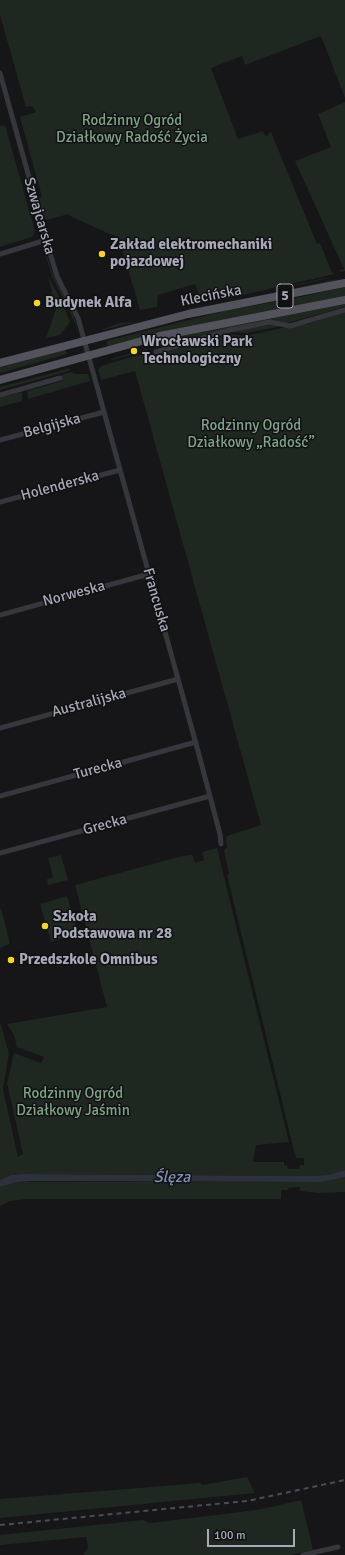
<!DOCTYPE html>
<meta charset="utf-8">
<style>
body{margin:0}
#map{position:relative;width:345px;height:1555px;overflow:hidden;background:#161517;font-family:Signika,sans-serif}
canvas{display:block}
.scale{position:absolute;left:207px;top:1529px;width:88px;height:18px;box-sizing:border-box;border:2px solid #a7a9b8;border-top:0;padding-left:5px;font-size:12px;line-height:14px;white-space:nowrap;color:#a7a9b8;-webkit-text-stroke:3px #111012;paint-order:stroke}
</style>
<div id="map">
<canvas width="345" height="1555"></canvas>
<div class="scale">100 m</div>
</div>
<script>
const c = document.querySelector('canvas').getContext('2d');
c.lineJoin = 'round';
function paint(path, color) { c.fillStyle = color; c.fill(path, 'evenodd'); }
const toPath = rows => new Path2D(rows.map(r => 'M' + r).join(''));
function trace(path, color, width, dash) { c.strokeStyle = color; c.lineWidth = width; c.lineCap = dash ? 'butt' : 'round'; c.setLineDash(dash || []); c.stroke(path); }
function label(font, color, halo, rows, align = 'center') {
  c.font = font + ' Signika,sans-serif'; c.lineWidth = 3; c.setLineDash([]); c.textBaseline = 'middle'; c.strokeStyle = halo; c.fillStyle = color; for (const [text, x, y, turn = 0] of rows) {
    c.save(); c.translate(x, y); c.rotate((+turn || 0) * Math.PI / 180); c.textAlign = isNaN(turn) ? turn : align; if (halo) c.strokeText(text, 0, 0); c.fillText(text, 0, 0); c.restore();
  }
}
paint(toPath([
 [0,0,345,0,345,98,321,36,245,65,242,56,211,68,238,139,263,131,265,136,269,135,269,133,271,132,317,244,320,243,332,273,335,274,225,299,206,294,200,297,195,284,158,295,157,307,140,310,119,238,72,217,69,214,46,220,44,218,38,198,42,197,20,117,36,112,32,106,26,107,0,15],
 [345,102,345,271,340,272,340,270,344,269,295,161,331,147,318,114],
 [5,125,35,231,32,237,0,247,0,126],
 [40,246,44,248,45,250,53,274,70,305,77,327,52,276,44,250],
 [48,276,60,298,70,322,60,335,46,338,56,309],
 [334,276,317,281,270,291,285,287],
 [337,279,336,282,259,296],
 [345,287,345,296,294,308,176,329,108,346,106,341,228,310,291,299],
 [345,304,345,307,287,323,222,331,156,348,149,345,171,338],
 [345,312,345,1170,328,1175,305,1176,23,1174,11,1175,0,1180,0,1022,9,1053,3,1089,18,1157,23,1154,7,1083,14,1053,41,1063,44,1057,17,1047,14,1035,7,1024,107,1007,75,885,182,856,192,855,195,863,204,860,202,852,217,848,289,1142,256,1145,253,1162,284,1162,284,1166,287,1165,288,1169,299,1169,300,1165,304,1165,304,1158,297,1158,295,1155,227,875,229,874,224,850,227,847,226,841,227,836,261,825,135,371,101,380,98,370,101,366,138,355,154,355,155,359,159,358,158,354,230,334,246,336,304,323,305,325],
 [136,322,103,330,103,329,119,323],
 [267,324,283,326,246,333,230,332],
 [65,349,67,354,0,373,0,367],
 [146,349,151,353,139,353,112,360,111,359],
 [70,368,69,371,0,390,0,387],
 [71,372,75,374,88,374,90,381,28,399,27,391,62,381,61,375],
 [21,392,22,394,22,401,0,407,0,398],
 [61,855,68,880,48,885,47,879,53,877,48,858],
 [67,896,78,934,51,942,40,904],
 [1,908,10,944,0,948,0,909],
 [345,1177,345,1192,320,1193,300,1191,300,1187,288,1188,288,1190,281,1190,281,1199,25,1199,10,1201,0,1206,0,1187,17,1182,308,1182],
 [247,1477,255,1493,0,1518,0,1499,201,1483,202,1485],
 [301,1500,313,1550,291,1555,83,1555,88,1547,86,1537,0,1545,0,1535,143,1520,150,1523,225,1514,262,1509]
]), '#1f2721');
paint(toPath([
 [345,1170,345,1177,321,1182,34,1181,17,1182,0,1187,0,1180,11,1175,23,1174,305,1176,328,1175]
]), '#2b323c');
trace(toPath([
 [0,73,50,253,57,276,78,318,198,751,220,834,221,844],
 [0,254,46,240],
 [156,352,230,330,270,322,290,326,345,310],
 [0,395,60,378],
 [0,440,104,412],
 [0,502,120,470],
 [0,615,149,574],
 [0,728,178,679],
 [0,796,196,742],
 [0,853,210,796],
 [303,1555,338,1547]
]), '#36363d', 5);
trace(toPath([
 [0,363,188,314,345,283],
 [0,380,160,336,345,300]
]), '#52535c', 8);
trace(toPath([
 [0,1525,247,1501,345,1480]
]), '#4b4c54', 2, [5, 4]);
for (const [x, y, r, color] of [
 [102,254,4,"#f7d42d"],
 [37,303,4,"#f7d42d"],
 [134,351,4,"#f7d42d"],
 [45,926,4,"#f7d42d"],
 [11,960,4,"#f7d42d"]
]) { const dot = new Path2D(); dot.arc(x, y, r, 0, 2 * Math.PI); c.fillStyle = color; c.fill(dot); trace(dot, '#111012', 1.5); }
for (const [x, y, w] of [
 [285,296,16]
]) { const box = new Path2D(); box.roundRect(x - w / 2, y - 12, w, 24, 3); c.fillStyle = '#111012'; c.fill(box); trace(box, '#a7a9b8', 1); }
label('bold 14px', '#a7a9b8', null, [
 ["5",285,296]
]);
label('15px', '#7da486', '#111012', [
 ["Rodzinny Ogród",132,121],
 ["Działkowy Radość Życia",132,138],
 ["Rodzinny Ogród",251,426],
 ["Działkowy „Radość”",251,443],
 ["Rodzinny Ogród",73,1094],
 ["Działkowy Jaśmin",73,1111]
]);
label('15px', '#a7a9b8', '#111012', [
 ["Szwajcarska",39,216,74],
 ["Klecińska",211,296,-11],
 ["Belgijska",52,426,-15],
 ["Holenderska",60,486,-15],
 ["Norweska",74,594,-15],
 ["Francuska",156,600,74],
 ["Australijska",89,703,-15],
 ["Turecka",98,769,-15],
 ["Grecka",105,825,-15]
]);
label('bold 15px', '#a7a9b8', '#111012', [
 ["Zakład elektromechaniki",110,245],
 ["pojazdowej",110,262],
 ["Budynek Alfa",45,303],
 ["Wrocławski Park",142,342],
 ["Technologiczny",142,359],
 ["Szkoła",53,917],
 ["Podstawowa nr 28",53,934],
 ["Przedszkole Omnibus",19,960]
], 'left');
label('italic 16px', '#7d91b4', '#111012', [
 ["Ślęza",172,1178]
]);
</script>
